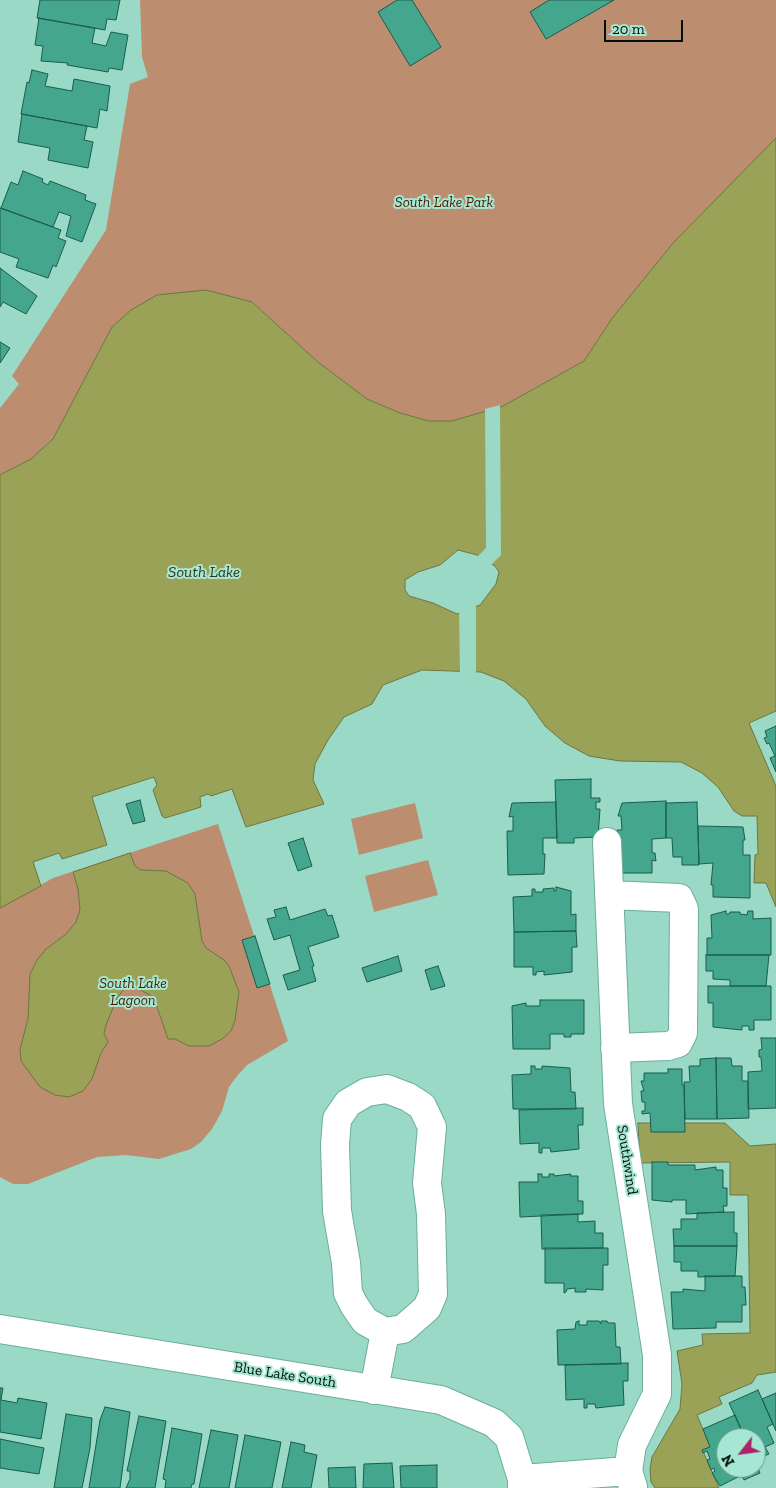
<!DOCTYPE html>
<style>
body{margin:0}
#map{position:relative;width:776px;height:1488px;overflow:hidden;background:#99d9c6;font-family:"Zilla Slab",serif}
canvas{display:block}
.north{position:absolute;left:716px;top:1428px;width:50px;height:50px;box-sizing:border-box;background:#a6e7d3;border:1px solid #649183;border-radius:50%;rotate:240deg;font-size:14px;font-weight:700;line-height:20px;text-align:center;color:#00100a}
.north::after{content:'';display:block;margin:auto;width:18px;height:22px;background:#ab246b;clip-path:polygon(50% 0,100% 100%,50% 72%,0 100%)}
.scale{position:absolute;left:604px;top:20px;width:79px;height:22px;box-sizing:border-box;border:2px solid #00100a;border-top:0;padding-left:6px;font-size:15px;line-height:18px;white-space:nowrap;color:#00100a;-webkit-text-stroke:4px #a6e7d3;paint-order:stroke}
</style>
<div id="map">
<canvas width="776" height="1488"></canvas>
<div class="north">N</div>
<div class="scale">20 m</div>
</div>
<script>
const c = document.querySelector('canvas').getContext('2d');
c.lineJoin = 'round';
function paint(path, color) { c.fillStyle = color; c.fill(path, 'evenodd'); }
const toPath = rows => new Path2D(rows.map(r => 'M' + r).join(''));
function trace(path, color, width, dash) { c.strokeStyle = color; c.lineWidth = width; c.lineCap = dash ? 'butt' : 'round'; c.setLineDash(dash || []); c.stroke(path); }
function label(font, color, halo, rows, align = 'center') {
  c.font = font + ' "Zilla Slab",serif'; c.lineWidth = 4; c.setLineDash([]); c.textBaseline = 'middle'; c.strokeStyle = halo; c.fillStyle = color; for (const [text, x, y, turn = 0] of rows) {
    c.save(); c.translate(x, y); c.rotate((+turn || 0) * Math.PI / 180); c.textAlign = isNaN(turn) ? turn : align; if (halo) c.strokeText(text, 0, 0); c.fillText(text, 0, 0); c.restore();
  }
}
paint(toPath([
 [140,0,776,0,776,138,674,242,613,317,584,361,503,406,452,421,429,421,400,413,367,399,318,362,252,302,131,310,112,327,53,439,31,459,0,475,0,408,19,384,12,376,106,230,130,84,148,77,142,57],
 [415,803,423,838,359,855,351,819],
 [218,824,288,1041,247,1065,237,1076,229,1087,222,1111,212,1129,201,1142,191,1149,159,1159,126,1155,97,1157,28,1184,13,1184,0,1177,0,908,53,878],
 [428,860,438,895,374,912,365,876]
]), '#bc8d6e');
const water = toPath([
 [776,138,776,711,749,723,776,786,776,907,766,883,754,883,755,855,758,854,757,816,742,816,734,811,718,787,702,773,681,762,620,761,589,756,565,743,545,726,526,699,504,681,481,672,422,670,383,685,372,704,344,717,328,740,315,764,313,780,324,804,246,827,232,789,211,796,208,794,200,797,201,807,165,818,162,816,153,790,157,785,154,777,92,797,107,845,62,859,59,853,33,862,41,886,0,908,0,475,31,459,53,439,112,327,131,310,157,295,206,290,252,302,318,362,367,399,400,413,429,421,452,421,503,406,584,361,613,317,674,242,776,138],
 [458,550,477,555,495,566,499,572,496,584,480,605,457,614,433,603,409,596,405,590,405,580,418,572,440,565,458,550],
 [130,853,135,866,141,870,166,871,188,883,195,894,202,941,206,948,224,960,229,966,239,992,235,1020,231,1031,222,1039,209,1046,189,1046,175,1039,168,1039,156,1004,150,995,133,986,124,989,117,998,106,1025,104,1033,108,1042,101,1053,92,1079,83,1091,69,1097,55,1095,40,1087,21,1061,20,1049,28,1019,30,974,37,960,46,949,66,934,76,922,80,910,78,889,73,872,130,853],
 [638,1123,725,1123,750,1146,776,1144,776,1372,757,1375,752,1383,719,1397,722,1404,697,1415,710,1446,703,1451,719,1488,655,1488,651,1482,650,1469,652,1457,680,1409,682,1384,677,1351,703,1345,702,1334,750,1333,748,1195,730,1195,730,1162,640,1163,638,1123]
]);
paint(water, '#9aa257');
trace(water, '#6c7640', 1);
paint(toPath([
 [500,405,501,555,490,566,476,558,486,548,485,409],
 [476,604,476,675,460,674,459,611]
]), '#99d9c6');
const building = toPath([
 [40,0,120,0,116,20,107,19,105,30,37,18,40,0],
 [397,0,412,0,441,47,410,66,378,12,397,0],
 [549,0,614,0,546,39,530,12,549,0],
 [39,18,95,28,92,43,106,46,111,32,128,35,122,70,109,68,108,72,67,65,68,63,41,61,43,46,35,45,39,18],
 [32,70,48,74,45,86,72,91,74,79,110,86,107,111,100,109,97,128,21,114,27,82,29,83,32,70],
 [22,114,87,126,84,140,93,142,88,168,48,160,50,148,18,142,22,114],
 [23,171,43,179,42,182,48,185,50,181,86,195,85,200,96,204,82,242,66,236,71,216,59,212,53,227,1,208,11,182,18,185,23,171],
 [0,208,61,230,58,238,66,241,56,267,53,265,48,278,16,267,19,259,0,252,0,208],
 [0,268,37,296,26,314,3,302,0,307,0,268],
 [0,342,10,348,0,363,0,342],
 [776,726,776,772,770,758,775,756,769,743,767,744,764,738,767,737,765,731,776,726],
 [591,779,591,798,600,798,600,802,596,802,596,809,600,809,598,837,574,838,574,843,557,843,555,780,591,779],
 [140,800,145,821,133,824,126,804,140,800],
 [666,801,666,838,652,839,652,853,655,853,656,861,652,860,652,873,618,873,617,830,622,830,621,816,618,816,622,803,666,801],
 [556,802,557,838,543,838,543,854,545,854,544,874,508,875,507,831,513,831,513,816,509,817,512,803,556,802],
 [697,802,699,865,682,865,682,857,673,857,672,838,666,838,666,803,697,802],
 [698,826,743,827,745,840,743,840,743,855,750,855,750,898,713,897,713,885,711,885,713,863,699,864,698,826],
 [303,838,312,866,298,871,288,843,303,838],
 [556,887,571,891,571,915,576,914,576,931,514,932,513,897,532,896,532,889,535,889,535,892,543,892,543,889,554,888,554,891,556,891,556,887],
 [286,907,290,920,325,909,328,916,332,915,339,937,308,947,314,966,312,967,316,981,288,990,283,975,300,970,290,935,274,940,267,919,276,917,274,910,286,907],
 [726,911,726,914,729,914,730,912,740,912,740,914,747,915,748,911,753,911,753,919,771,918,771,955,707,955,707,938,712,938,711,915,726,911],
 [576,931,577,947,572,947,572,972,544,975,544,971,536,972,536,975,533,975,533,967,514,967,514,932,576,931],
 [255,936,270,984,257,988,242,940,255,936],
 [706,955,769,955,766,986,730,986,730,980,713,979,713,971,706,971,706,955],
 [398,956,402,971,367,982,362,968,398,956],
 [438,966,445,986,431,990,425,970,438,966],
 [708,986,771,986,771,1020,754,1020,754,1030,749,1030,749,1026,742,1026,742,1030,713,1027,713,1003,708,1003,708,986],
 [540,1000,584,1000,584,1034,571,1034,571,1037,564,1037,564,1034,550,1034,550,1049,513,1049,512,1006,526,1003,526,1006,540,1006,540,1000],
 [761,1038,776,1038,776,1108,748,1109,748,1072,762,1071,761,1057,759,1057,759,1050,762,1049,761,1038],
 [716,1058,717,1119,685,1119,684,1082,690,1082,689,1066,700,1066,700,1059,716,1058],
 [716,1058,731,1058,732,1066,742,1066,742,1081,748,1081,749,1118,717,1119,716,1058],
 [531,1066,535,1066,535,1069,542,1069,542,1066,570,1068,571,1092,575,1092,576,1109,513,1109,512,1075,531,1074,531,1066],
 [668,1069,682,1069,682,1085,684,1085,685,1132,651,1132,650,1113,642,1114,642,1111,645,1111,645,1102,642,1102,641,1091,644,1091,641,1081,644,1081,644,1073,668,1073,668,1069],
 [583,1108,583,1125,578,1125,579,1149,551,1152,550,1148,542,1148,542,1153,539,1153,539,1143,520,1144,519,1110,583,1108],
 [652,1162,668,1162,668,1165,695,1165,695,1170,716,1167,716,1170,723,1170,723,1188,727,1188,727,1206,723,1206,724,1212,686,1214,686,1200,672,1200,672,1202,652,1200,652,1162],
 [538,1174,542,1174,542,1177,549,1177,549,1174,554,1174,554,1176,571,1174,570,1176,578,1176,578,1201,583,1201,583,1214,520,1217,519,1182,538,1182,538,1174],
 [734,1212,734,1233,737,1233,737,1246,674,1246,673,1229,681,1229,681,1219,697,1219,697,1213,734,1212],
 [578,1214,578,1222,595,1221,595,1233,603,1233,603,1248,542,1249,541,1215,578,1214],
 [674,1246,737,1246,735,1276,698,1277,698,1271,681,1271,681,1262,674,1262,674,1246],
 [545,1248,608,1248,608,1265,603,1265,603,1290,586,1289,586,1292,575,1292,575,1288,567,1289,566,1292,564,1293,564,1283,545,1283,545,1248],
 [705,1276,742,1276,742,1287,745,1287,746,1305,742,1305,742,1322,716,1322,716,1328,673,1329,671,1292,683,1292,683,1289,705,1291,705,1276],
 [579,1321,579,1325,587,1325,587,1321,599,1321,601,1324,601,1321,607,1321,608,1323,615,1323,616,1347,620,1347,621,1364,558,1365,557,1330,575,1329,576,1322,579,1321],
 [628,1363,628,1381,623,1381,624,1405,596,1408,595,1404,587,1404,587,1408,584,1408,584,1399,566,1400,565,1365,628,1363],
 [0,1388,3,1388,1,1400,17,1403,18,1398,47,1403,41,1439,0,1432,0,1388],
 [758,1390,773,1424,767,1427,774,1443,765,1447,769,1454,756,1459,756,1438,745,1438,729,1403,758,1390],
 [776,1393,776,1431,762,1399,776,1393],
 [105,1407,130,1412,120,1488,89,1488,100,1420,105,1407],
 [66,1414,92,1418,90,1448,82,1488,54,1488,66,1414],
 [735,1415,745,1438,726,1438,726,1468,756,1468,756,1465,760,1473,744,1480,742,1475,720,1486,712,1473,715,1471,714,1468,711,1470,707,1460,710,1459,707,1451,703,1453,702,1450,710,1447,703,1429,735,1415],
 [139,1416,166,1421,155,1488,126,1488,130,1479,130,1471,127,1471,139,1416],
 [172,1428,202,1434,194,1484,192,1484,191,1488,165,1488,166,1480,163,1479,172,1428],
 [211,1430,238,1435,229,1488,199,1488,211,1430],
 [245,1435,281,1442,272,1488,235,1488,245,1435],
 [0,1439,44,1448,39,1474,0,1468,0,1439],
 [291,1442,305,1445,304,1452,317,1455,311,1488,282,1488,291,1442],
 [392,1463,394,1488,363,1488,364,1464,392,1463],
 [437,1465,437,1488,401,1488,400,1466,437,1465],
 [355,1467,356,1488,329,1488,328,1468,355,1467]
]);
paint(building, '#45a68e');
trace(building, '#195c4c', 1);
const minor = toPath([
 [607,842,618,1104,657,1355,657,1394,632,1445,628,1471],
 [609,895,679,898,684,909,683,1033,678,1043,668,1046,615,1048],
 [387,1089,408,1097,422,1106,432,1127,427,1183,431,1214,433,1294,427,1308,403,1329,385,1332,365,1321,354,1305,348,1293,346,1263,337,1211,335,1145,337,1119,348,1103,367,1092,387,1089],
 [0,1329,441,1400,494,1423,509,1437,522,1479,522,1488],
 [374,1390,385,1332],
 [522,1479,628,1471,633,1487]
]);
trace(minor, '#6dad9b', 30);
trace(minor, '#fff', 28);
label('italic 15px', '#481e00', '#a6e7d3', [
 ["South Lake Park",444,203],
 ["South Lake",133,984],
 ["Lagoon",133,1001]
]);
label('15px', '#00100a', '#a6e7d3', [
 ["Southwind",627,1160,81],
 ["Blue Lake South",285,1375,9]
]);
label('italic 16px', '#323514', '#a6e7d3', [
 ["South Lake",204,572]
]);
</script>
